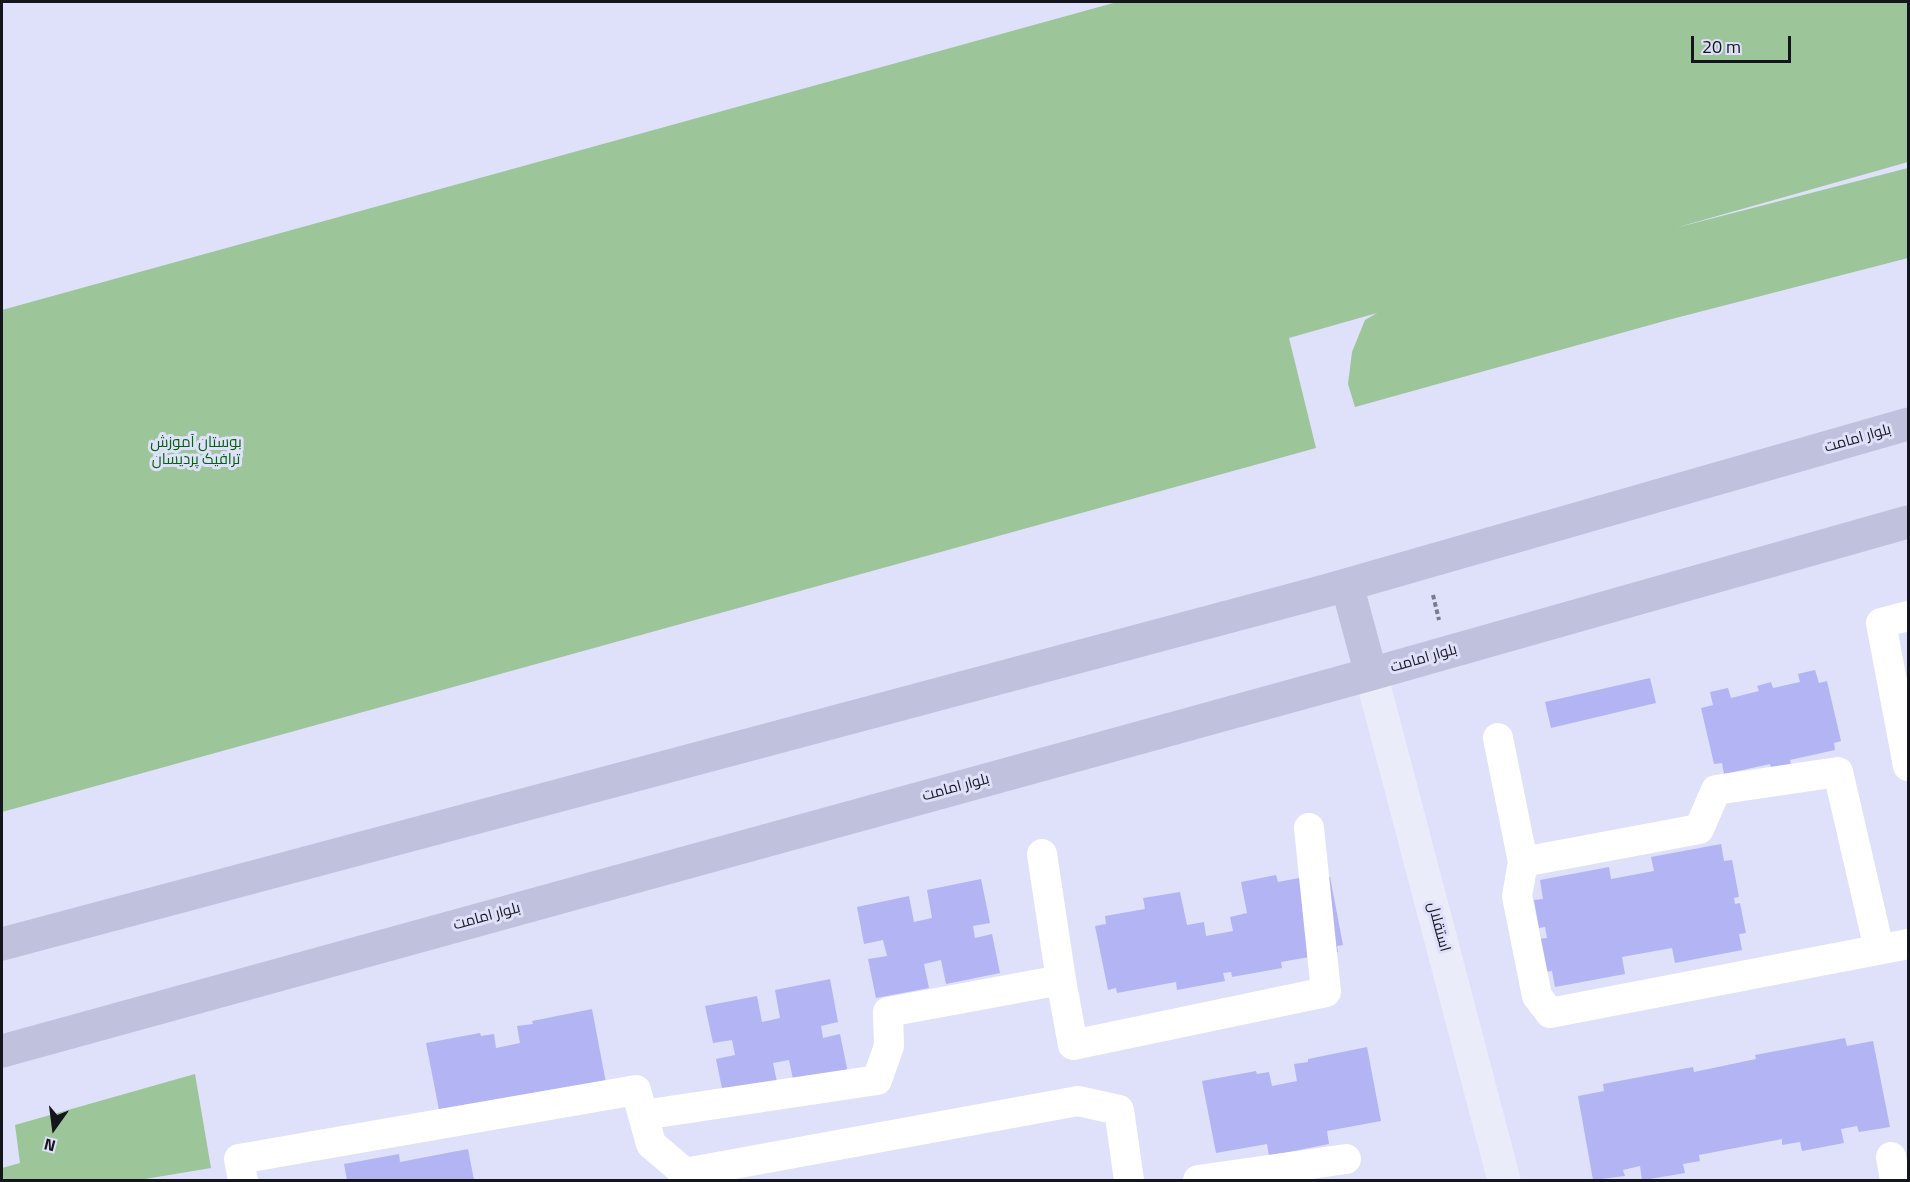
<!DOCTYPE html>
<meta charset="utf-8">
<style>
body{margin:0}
#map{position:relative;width:1910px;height:1182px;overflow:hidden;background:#dfe0fa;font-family:"Titillium Web",sans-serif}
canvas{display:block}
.frame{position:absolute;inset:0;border:3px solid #15151e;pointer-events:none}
.north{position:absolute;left:24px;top:1098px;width:60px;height:60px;-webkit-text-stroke:4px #dfe0fa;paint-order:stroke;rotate:194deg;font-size:16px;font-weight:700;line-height:24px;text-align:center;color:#15151e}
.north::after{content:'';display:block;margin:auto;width:21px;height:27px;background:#15151e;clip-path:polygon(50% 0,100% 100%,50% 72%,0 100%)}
.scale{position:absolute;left:1691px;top:36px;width:100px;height:27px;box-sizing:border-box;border:3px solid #15151e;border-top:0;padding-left:8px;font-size:18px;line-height:21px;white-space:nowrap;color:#15151e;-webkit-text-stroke:4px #dfe0fa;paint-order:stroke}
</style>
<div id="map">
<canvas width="1910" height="1182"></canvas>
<div class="frame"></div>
<div class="north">N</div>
<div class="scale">20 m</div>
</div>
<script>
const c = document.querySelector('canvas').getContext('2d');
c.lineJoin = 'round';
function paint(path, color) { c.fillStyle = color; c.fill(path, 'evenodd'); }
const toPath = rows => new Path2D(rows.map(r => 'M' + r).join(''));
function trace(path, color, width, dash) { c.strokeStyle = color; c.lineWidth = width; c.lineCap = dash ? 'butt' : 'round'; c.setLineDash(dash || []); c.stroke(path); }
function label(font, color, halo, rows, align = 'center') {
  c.font = font + ' "Titillium Web",Cairo,sans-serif'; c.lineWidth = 6; c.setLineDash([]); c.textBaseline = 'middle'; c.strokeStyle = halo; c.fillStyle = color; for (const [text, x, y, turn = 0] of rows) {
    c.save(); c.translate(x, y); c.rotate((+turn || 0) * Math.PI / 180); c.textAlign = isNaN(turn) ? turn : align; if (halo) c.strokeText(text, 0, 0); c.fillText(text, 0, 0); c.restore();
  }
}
paint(toPath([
 [1117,2,1908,2,1908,162,1675,228,1908,168,1908,258,1668,320,1355,407,1348,384,1352,352,1365,320,1377,313,1289,338,1316,448,2,812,2,310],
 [195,1074,211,1168,139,1180,2,1180,2,1168,20,1163,15,1125]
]), '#9cc599');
paint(toPath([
 [1815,670,1819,683,1827,681,1841,741,1834,743,1835,750,1790,760,1792,770,1773,774,1770,764,1724,774,1722,763,1714,764,1701,708,1713,705,1710,692,1728,688,1731,698,1759,691,1757,686,1771,682,1773,688,1800,682,1798,674],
 [1650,678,1656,703,1551,728,1545,702],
 [1721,844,1724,861,1732,860,1739,897,1734,898,1735,904,1740,903,1746,933,1739,934,1742,950,1675,963,1672,948,1622,957,1625,974,1555,987,1552,971,1544,972,1538,939,1547,938,1545,927,1539,928,1534,900,1543,899,1540,880,1609,867,1611,879,1654,871,1651,857],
 [1320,874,1321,878,1330,877,1343,945,1337,946,1338,952,1281,962,1282,968,1232,977,1231,972,1223,973,1225,981,1177,990,1176,982,1117,993,1116,988,1108,990,1095,926,1106,924,1105,916,1145,909,1143,898,1180,892,1187,925,1204,922,1206,936,1233,931,1230,917,1247,913,1241,882,1276,875,1278,882],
 [981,879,990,923,973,926,975,938,992,934,1000,973,946,984,941,960,924,964,929,988,876,998,868,959,887,956,883,940,864,944,857,907,909,896,914,922,932,918,927,890],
 [830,979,838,1022,821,1026,823,1038,840,1034,848,1073,794,1084,789,1060,773,1063,778,1087,724,1098,716,1059,735,1055,732,1040,713,1043,705,1006,757,996,762,1022,780,1018,775,990],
 [592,1009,606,1083,440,1115,426,1043,480,1033,481,1036,494,1034,496,1048,520,1043,517,1026,533,1024,532,1021],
 [1845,1038,1847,1046,1873,1041,1890,1127,1859,1132,1857,1126,1841,1129,1844,1143,1802,1151,1800,1142,1782,1145,1782,1139,1699,1155,1700,1161,1683,1164,1685,1173,1644,1180,1642,1180,1640,1166,1623,1170,1625,1176,1593,1180,1578,1096,1604,1091,1603,1084,1693,1067,1694,1072,1756,1059,1755,1055],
 [1367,1047,1381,1121,1327,1131,1329,1144,1269,1156,1267,1144,1216,1153,1202,1081,1256,1071,1257,1074,1269,1072,1272,1086,1297,1081,1294,1064,1308,1062,1308,1059],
 [468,1149,474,1180,347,1180,344,1164,399,1154,400,1162]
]), '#b3b4f4');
trace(toPath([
 [1433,595,1439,620]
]), '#7a7b8c', 4, [4.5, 3]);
trace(toPath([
 [1908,616,1881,623,1908,766],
 [1498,738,1523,862,1517,896,1537,996,1550,1013,1908,944],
 [1042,854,1061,980],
 [1523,862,1699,829,1716,790,1838,772,1879,949],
 [643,1115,877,1080,889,1046,888,1012,1061,980,1073,1045,1326,992,1309,828],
 [1891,1157,1895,1180],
 [243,1180,239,1159,636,1090,651,1144,685,1173,1078,1101,1119,1110,1129,1180],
 [1198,1180,1346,1159]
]), '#fff', 30);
trace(toPath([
 [1371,674,1504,1180]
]), '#ebecfa', 33);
trace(toPath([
 [1347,585,1371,674],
 [2,944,1325,591,1908,424],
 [2,1051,1371,674,1908,522]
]), '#c0c1dd', 33);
label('15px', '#15151e', '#dfe0fa', [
 ["بلوار امامت",1858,439,-16],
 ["بلوار امامت",1424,659,-16],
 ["بلوار امامت",956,788,-15],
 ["بلوار امامت",487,917,-15],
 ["استقلال",1438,927,75]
]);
label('15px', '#026308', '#dfe0fa', [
 ["بوستان آموزش",196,443],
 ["ترافیک پردیسان",196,460]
]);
</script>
